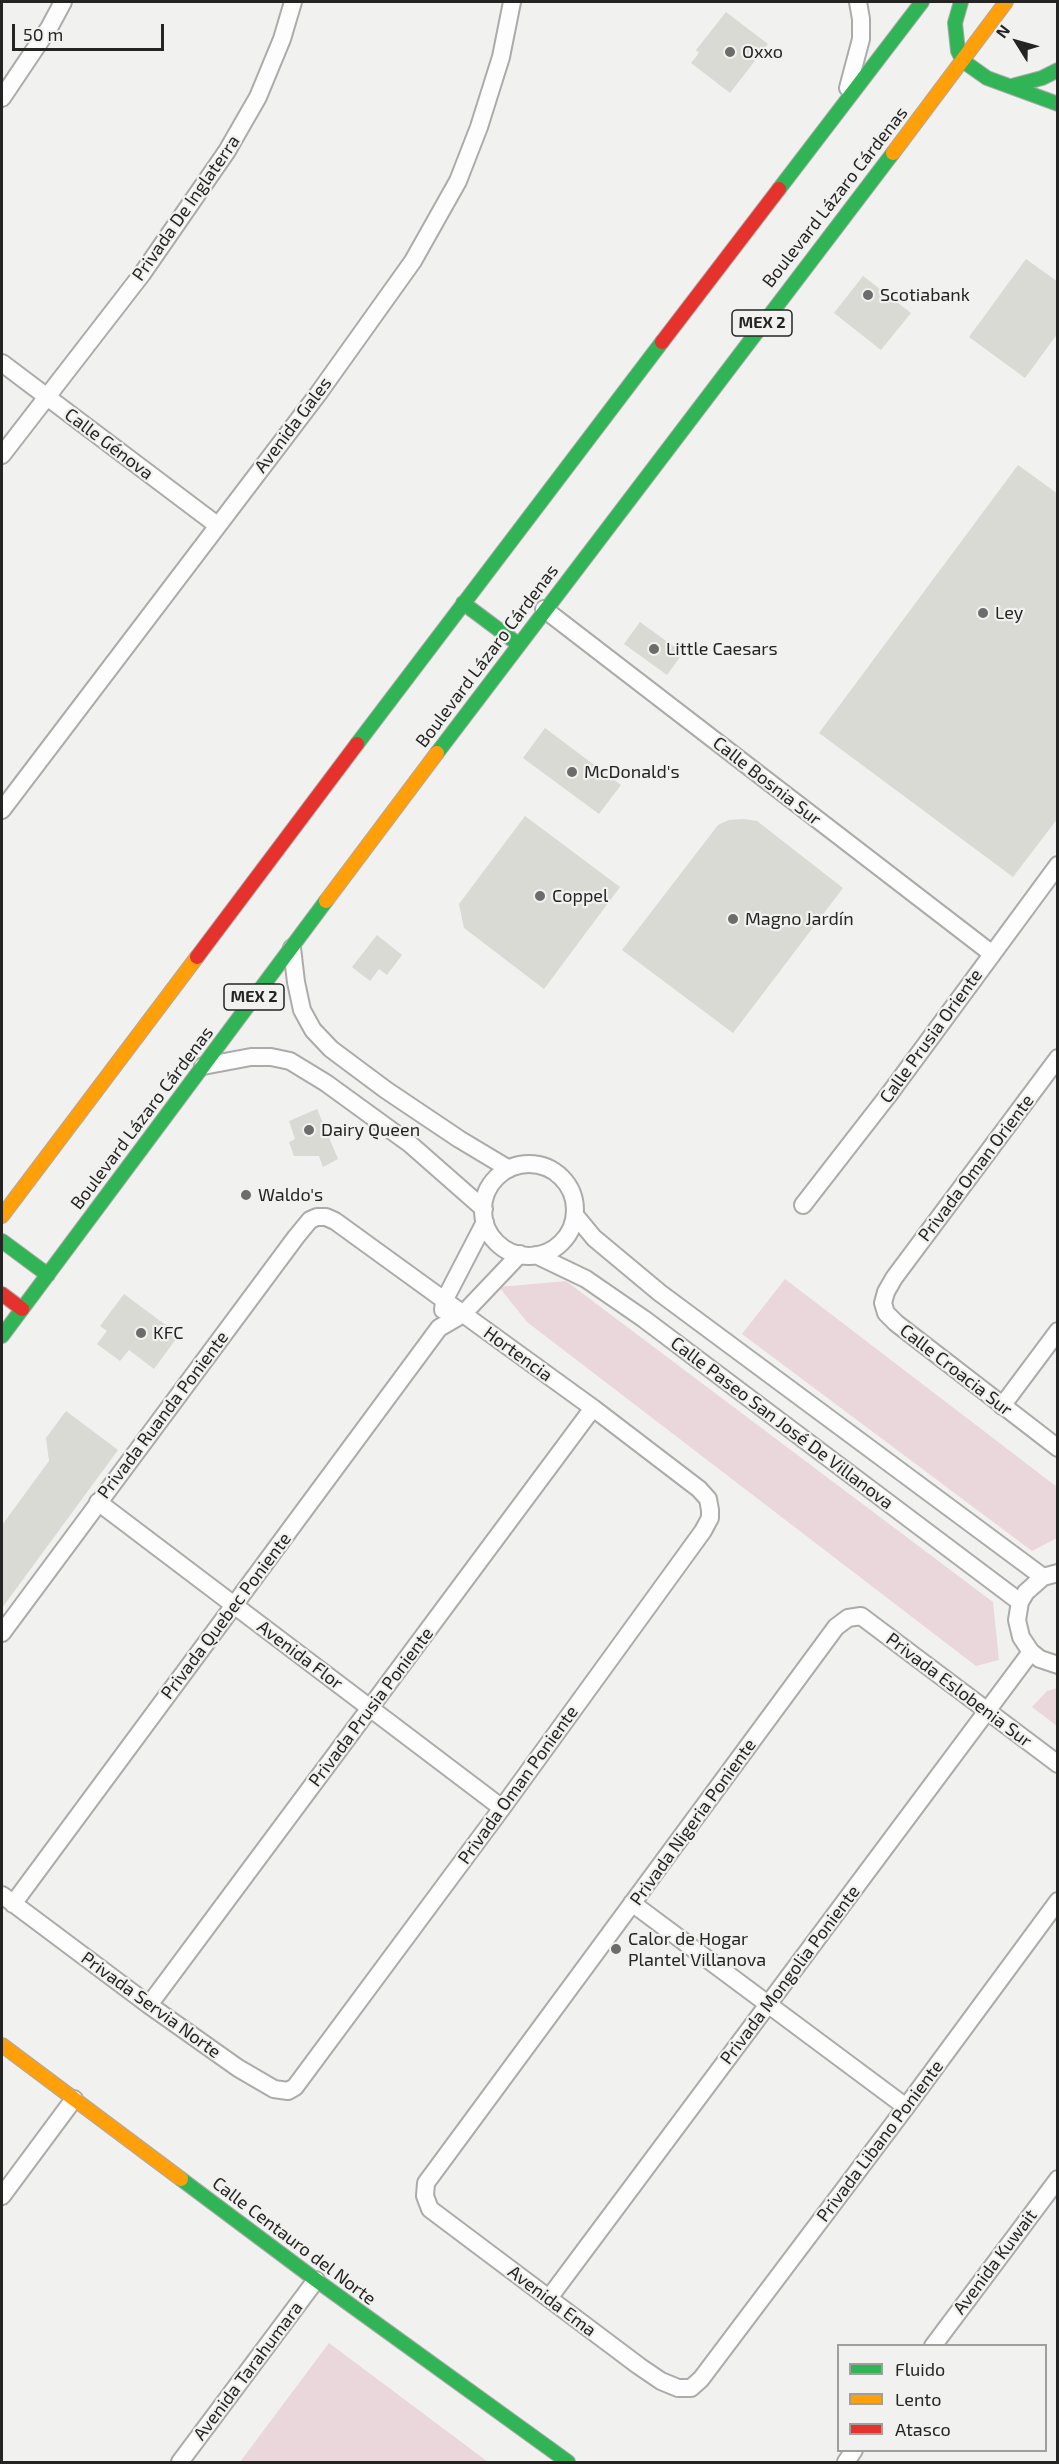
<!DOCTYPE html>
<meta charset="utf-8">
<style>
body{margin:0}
#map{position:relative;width:1059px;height:2464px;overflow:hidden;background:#f1f1f0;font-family:"Exo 2",sans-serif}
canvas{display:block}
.frame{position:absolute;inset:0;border:3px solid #242423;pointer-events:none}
.legend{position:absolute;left:837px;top:2344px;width:210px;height:108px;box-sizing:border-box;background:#f1f2ef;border:2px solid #9fa09d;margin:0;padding:8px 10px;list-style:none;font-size:18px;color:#242423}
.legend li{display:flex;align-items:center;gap:12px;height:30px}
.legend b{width:30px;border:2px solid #9fa09d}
.north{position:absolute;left:987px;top:12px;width:60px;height:60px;-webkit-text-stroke:4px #f1f2ef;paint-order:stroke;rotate:307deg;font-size:16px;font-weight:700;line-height:24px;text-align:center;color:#242423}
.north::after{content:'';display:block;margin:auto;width:21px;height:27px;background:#242423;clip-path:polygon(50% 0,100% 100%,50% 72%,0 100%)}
.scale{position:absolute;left:12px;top:24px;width:152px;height:27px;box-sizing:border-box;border:3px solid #242423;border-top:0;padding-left:8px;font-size:18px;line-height:21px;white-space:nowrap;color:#242423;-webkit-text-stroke:4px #f1f2ef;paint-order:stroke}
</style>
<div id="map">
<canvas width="1059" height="2464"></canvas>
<div class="frame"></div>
<ul class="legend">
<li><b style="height:8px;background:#30b455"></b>Fluido</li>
<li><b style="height:8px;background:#ff9f0a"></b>Lento</li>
<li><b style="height:8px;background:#e5322d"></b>Atasco</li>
</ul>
<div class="north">N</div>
<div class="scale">50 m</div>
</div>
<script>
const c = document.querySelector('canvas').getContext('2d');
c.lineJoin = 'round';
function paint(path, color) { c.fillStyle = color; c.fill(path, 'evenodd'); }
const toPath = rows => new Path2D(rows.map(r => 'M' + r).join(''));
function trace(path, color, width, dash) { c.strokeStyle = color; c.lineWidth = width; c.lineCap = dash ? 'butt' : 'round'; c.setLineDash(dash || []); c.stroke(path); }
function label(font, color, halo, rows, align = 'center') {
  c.font = font + ' "Exo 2",sans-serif'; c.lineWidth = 4.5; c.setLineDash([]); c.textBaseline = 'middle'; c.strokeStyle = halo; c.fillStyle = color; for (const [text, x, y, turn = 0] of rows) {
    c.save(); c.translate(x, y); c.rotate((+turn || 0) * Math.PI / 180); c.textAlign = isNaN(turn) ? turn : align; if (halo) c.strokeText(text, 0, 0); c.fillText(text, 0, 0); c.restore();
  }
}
paint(toPath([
 [785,1279,1057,1487,1057,1538,1032,1551,742,1334],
 [566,1281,993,1602,999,1660,976,1666,527,1322,499,1287],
 [1057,1688,1058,1688,1057,1726,1032,1707,1047,1691],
 [329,2343,488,2462,240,2462]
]), '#e9d7dc');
paint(toPath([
 [726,12,768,44,730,93,691,63,699,53,696,50],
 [1026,259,1058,282,1058,333,1025,378,969,337],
 [863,276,911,313,881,350,834,313],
 [1018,465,1058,494,1058,818,1013,877,819,733],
 [640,622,683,653,667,675,624,644],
 [545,728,621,785,599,814,523,758],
 [525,816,620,887,544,989,464,928,459,904],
 [744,819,757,821,843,888,733,1033,622,950,718,825,729,820],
 [377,935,402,955,387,975,379,969,370,981,352,967],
 [317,1109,338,1159,323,1167,319,1156,294,1156,289,1142,295,1139,289,1121],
 [124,1294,179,1335,154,1369,129,1350,120,1361,97,1344,107,1331,100,1326],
 [66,1411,118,1450,2,1608,2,1525,49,1461,46,1438]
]), '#d8dad3');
const street = toPath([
 [848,88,861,39,861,19,858,2],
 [2,98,49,28,63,2],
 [2,363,217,525],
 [2,455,142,274,227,151,258,97,282,39,293,2],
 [544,609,991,953],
 [2,810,318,394,413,261,458,181,479,127,501,57,512,2],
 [292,948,296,982,302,1010,313,1030,331,1049,386,1090,459,1139,509,1169],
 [1058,1058,894,1278,886,1292,883,1303,886,1313,896,1323,1058,1448],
 [203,1066,251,1057,271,1057,290,1061,326,1083,410,1144,484,1209],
 '483 1210a46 46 0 1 1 92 0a46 46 0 1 1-92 0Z',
 [803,1205,890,1093,1058,865],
 [575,1215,594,1238,660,1293,1043,1577],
 [536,1255,586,1279,644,1319,1020,1602],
 [443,1310,444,1301,485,1222],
 [1002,1406,1058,1331],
 [98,1502,502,1808],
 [1058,1573,1043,1577,1026,1592,1020,1602,1017,1620,1021,1637,1031,1652,1040,1659,1058,1665],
 [2,1633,296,1237,310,1220,317,1217,326,1217,335,1221,593,1408,699,1489,708,1499,710,1510,710,1518,703,1531,502,1808,295,2087,288,2091,274,2089,238,2068,149,2005,2,1895],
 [1058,1764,861,1616,848,1618,836,1627,426,2183,425,2196,430,2209,639,2366,661,2381,678,2388,691,2388,701,2379,906,2107,1058,1901],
 [632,1903,906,2107],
 [13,1904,439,1328,463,1314,520,1254],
 [149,2005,593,1408],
 [2,2196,74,2099],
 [549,2298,1031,1652],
 [933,2346,1058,2179],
 [180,2462,316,2280],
 [846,2462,854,2450]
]);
const fast = toPath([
 [961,2,955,23,958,51,963,61],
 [963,61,987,78,1058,104],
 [1012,86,1042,78,1058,70],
 [779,189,922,2],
 [463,603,518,644],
 [357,744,662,342],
 [437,753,893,153],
 [2,1241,48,1275],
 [2,1336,326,901],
 [181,2179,316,2280,568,2462]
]);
const slow = toPath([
 [893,153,1006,2],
 [326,901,437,753],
 [2,1216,197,957],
 [2,2045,181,2179]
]);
const jam = toPath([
 [662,342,779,189],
 [197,957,357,744],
 [2,1294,22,1309]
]);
trace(street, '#ababaa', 20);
trace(fast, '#ababaa', 16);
trace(slow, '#ababaa', 16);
trace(jam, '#ababaa', 16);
trace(street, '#fdfdfd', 16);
trace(fast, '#30b455', 14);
trace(slow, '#ff9f0a', 14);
trace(jam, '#e5322d', 14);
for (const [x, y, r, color] of [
 [730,52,6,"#6c6c6b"],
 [868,295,6,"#6c6c6b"],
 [983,613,6,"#6c6c6b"],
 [654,649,6,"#6c6c6b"],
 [572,772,6,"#6c6c6b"],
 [540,896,6,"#6c6c6b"],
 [733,919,6,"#6c6c6b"],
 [309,1130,6,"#6c6c6b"],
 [246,1195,6,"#6c6c6b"],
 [141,1333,6,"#6c6c6b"],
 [616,1949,6,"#6c6c6b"]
]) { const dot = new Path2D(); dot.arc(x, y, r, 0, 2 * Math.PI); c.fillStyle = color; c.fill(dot); trace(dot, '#f1f2ef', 2); }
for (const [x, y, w] of [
 [762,323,60],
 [254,997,60]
]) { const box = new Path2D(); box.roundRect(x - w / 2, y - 13, w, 26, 4.5); c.fillStyle = '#f1f2ef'; c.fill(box); trace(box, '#242423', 1.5); }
label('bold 16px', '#242423', null, [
 ["MEX 2",762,323],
 ["MEX 2",254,997]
]);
label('18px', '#242423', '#f1f2ef', [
 ["Oxxo",742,52],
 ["Scotiabank",880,295],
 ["Ley",995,613],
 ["Little Caesars",666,649],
 ["McDonald's",584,772],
 ["Coppel",552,896],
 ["Magno Jardín",745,919],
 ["Dairy Queen",321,1130],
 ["Waldo's",258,1195],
 ["KFC",153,1333],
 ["Calor de Hogar",628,1939],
 ["Plantel Villanova",628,1960]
], 'left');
label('18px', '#242423', '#f1f2ef', [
 ["Boulevard Lázaro Cárdenas",835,197,-52],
 ["Privada De Inglaterra",186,208,-55],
 ["Avenida Gales",293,425,-53],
 ["Calle Génova",109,444,37],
 ["Boulevard Lázaro Cárdenas",487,656,-53],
 ["Calle Bosnia Sur",767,781,38],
 ["Calle Prusia Oriente",931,1036,-54],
 ["Boulevard Lázaro Cárdenas",142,1118,-53],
 ["Privada Oman Oriente",976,1168,-53],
 ["Hortencia",518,1354,36],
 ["Calle Croacia Sur",956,1370,38],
 ["Privada Ruanda Poniente",163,1415,-53],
 ["Calle Paseo San José De Villanova",782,1423,37],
 ["Privada Quebec Poniente",226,1616,-53],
 ["Avenida Flor",300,1655,37],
 ["Privada Eslobenia Sur",959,1690,37],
 ["Privada Prusia Poniente",371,1707,-53],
 ["Privada Oman Poniente",518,1785,-54],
 ["Privada Nigeria Poniente",693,1822,-54],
 ["Privada Mongolia Poniente",790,1975,-53],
 ["Privada Servia Norte",151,2005,36],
 ["Privada Libano Poniente",880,2141,-53],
 ["Calle Centauro del Norte",294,2241,37],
 ["Avenida Kuwait",995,2262,-53],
 ["Avenida Ema",552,2301,37],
 ["Avenida Tarahumara",248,2371,-53]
]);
</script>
